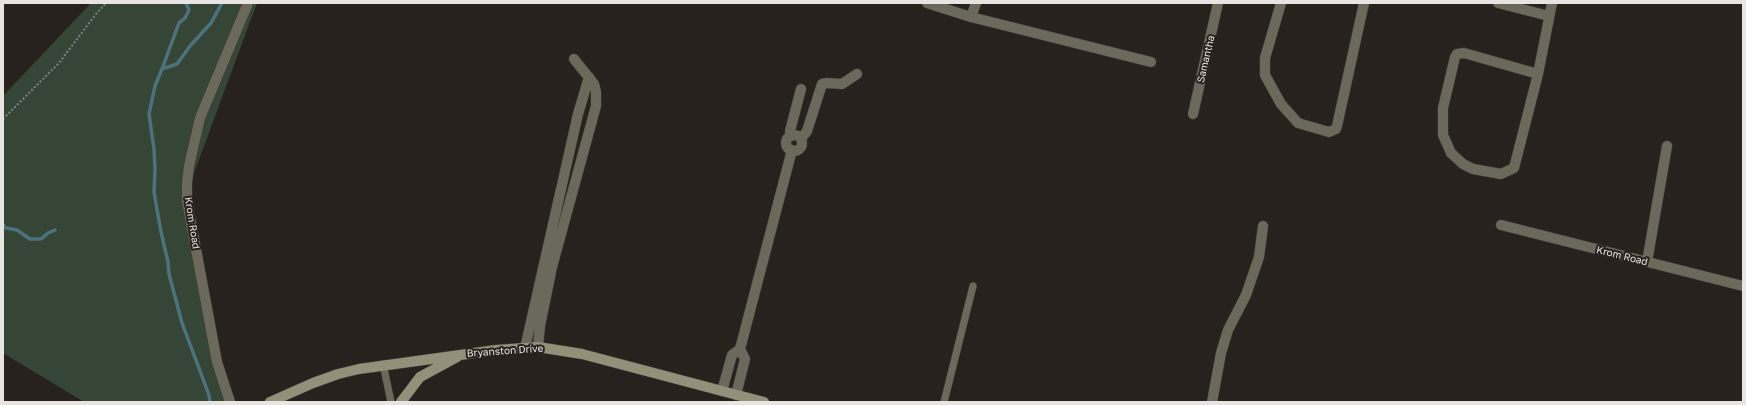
<!DOCTYPE html>
<style>
body{margin:0}
#map{position:relative;width:1746px;height:405px;overflow:hidden;background:#27221e;font-family:"Golos Text",sans-serif}
canvas{display:block}
.frame{position:absolute;inset:0;border:4px solid #e8e4e2;pointer-events:none}
</style>
<div id="map">
<canvas width="1746" height="405"></canvas>
<div class="frame"></div>
</div>
<script>
const c = document.querySelector('canvas').getContext('2d');
c.lineJoin = 'round';
function paint(path, color) { c.fillStyle = color; c.fill(path, 'evenodd'); }
const toPath = rows => new Path2D(rows.map(r => 'M' + r).join(''));
function trace(path, color, width, dash) { c.strokeStyle = color; c.lineWidth = width; c.lineCap = dash ? 'butt' : 'round'; c.setLineDash(dash || []); c.stroke(path); }
function label(font, color, halo, rows, align = 'center') {
  c.font = font + ' "Golos Text",sans-serif'; c.lineWidth = 4; c.setLineDash([]); c.textBaseline = 'middle'; c.strokeStyle = halo; c.fillStyle = color; for (const [text, x, y, turn = 0] of rows) {
    c.save(); c.translate(x, y); c.rotate((+turn || 0) * Math.PI / 180); c.textAlign = isNaN(turn) ? turn : align; if (halo) c.strokeText(text, 0, 0); c.fillText(text, 0, 0); c.restore();
  }
}
paint(toPath([
 [91,3,257,3,187,192,230,402,84,402,3,353,3,96]
]), '#364636');
trace(toPath([
 [162,69,179,23,185,18,189,10,186,3],
 [3,225,6,228,17,230,30,239,41,239,48,233,55,230],
 [210,402,209,395,182,323,169,274,168,262,161,232,154,192,155,169,154,149,149,114,155,86,162,69,177,64,190,46,211,23,222,3]
]), '#4b727d', 3.5);
const lane = toPath([
 [383,364,391,402],
 [944,402,973,286]
]);
const street = toPath([
 [927,3,971,17,1151,62],
 [1281,3,1265,58,1265,75,1281,104,1298,123,1329,132,1336,129,1337,126,1364,3],
 [1498,3,1549,16],
 [971,17,976,3],
 [1538,74,1464,53,1457,54,1455,57,1443,108,1443,135,1451,153,1463,164,1473,169,1501,174,1514,168,1538,74,1552,3],
 [1193,114,1218,3],
 '786 143a8 8 0 1 1 16 0a8 8 0 1 1-16 0Z',
 [791,136,790,131,801,89],
 [801,139,807,131,822,84,827,83,842,84,857,74],
 [1501,225,1743,286],
 [1647,262,1667,146],
 [538,347,540,326,552,267,596,106,596,92,594,84,574,59],
 [525,348,578,114,589,77],
 [722,391,732,355,740,349],
 [736,395,745,359,740,349,792,150],
 [230,402,217,362,187,201,187,183,189,166,200,118,248,3],
 [1212,402,1221,353,1228,330,1246,295,1259,257,1263,226]
]);
const secondary = toPath([
 [270,402,313,383,338,374,359,369,496,350,538,347,582,354,764,402],
 [401,402,420,377,457,357]
]);
trace(lane, '#423d39', 8);
trace(street, '#423d39', 11);
trace(secondary, '#423d39', 11);
trace(toPath([
 [3,119,59,63,96,14,106,3]
]), '#837f7c', 2, [2, 2]);
trace(lane, '#6a695b', 7);
trace(street, '#6a695b', 10);
trace(secondary, '#93907a', 10);
label('10px', '#e8e4e2', '#27221e', [
 ["Samantha",1206,59,-77],
 ["Krom Road",192,223,81],
 ["Krom Road",1622,256,14],
 ["Bryanston Drive",505,351,-4]
]);
</script>
